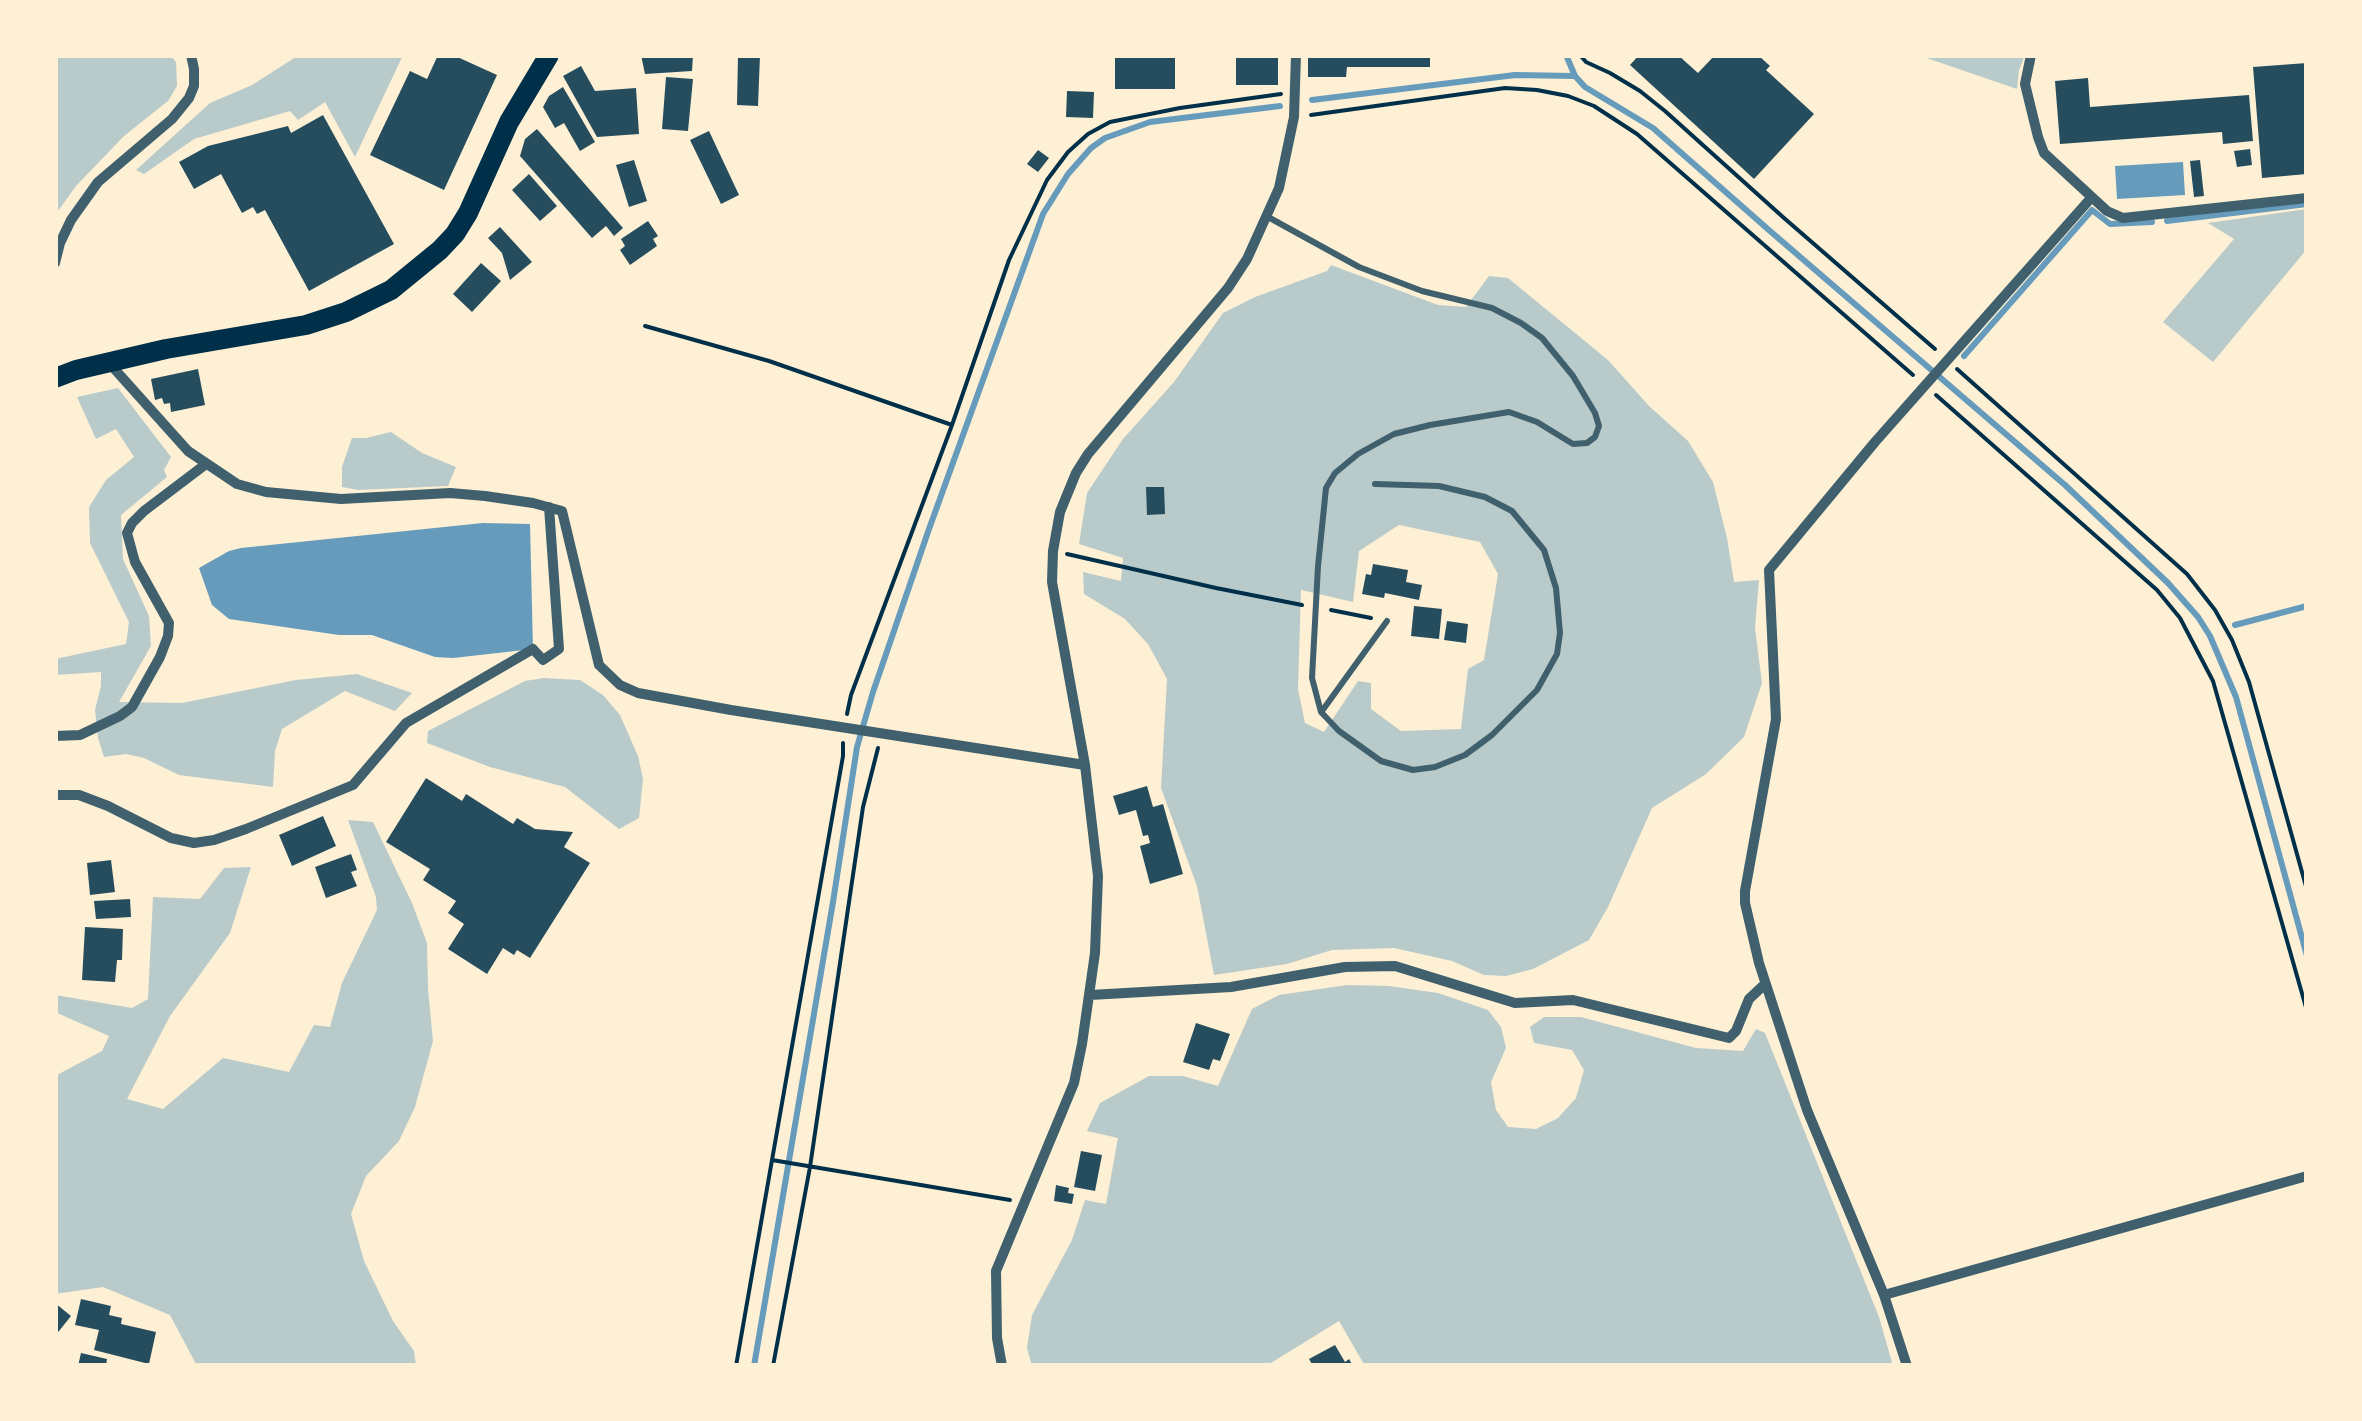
<!DOCTYPE html>
<style>
body{margin:0}
#map{position:relative;width:2362px;height:1421px;overflow:hidden;background:#fdf0d5;font-family:Signika,sans-serif}
canvas{display:block}
.frame{position:absolute;inset:0;border:58px solid #fdf0d5;pointer-events:none}
</style>
<div id="map">
<canvas width="2362" height="1421"></canvas>
<div class="frame"></div>
</div>
<script>
const c = document.querySelector('canvas').getContext('2d');
c.lineJoin = 'round';
function paint(path, color) { c.fillStyle = color; c.fill(path, 'evenodd'); }
const toPath = rows => new Path2D(rows.map(r => 'M' + r).join(''));
function trace(path, color, width, dash) { c.strokeStyle = color; c.lineWidth = width; c.lineCap = dash ? 'butt' : 'round'; c.setLineDash(dash || []); c.stroke(path); }
paint(toPath([
 [55,55,170,55,176,62,177,86,168,101,124,136,76,186,55,215],
 [299,55,403,55,355,157,325,102,298,120,290,111,194,139,144,174,136,170,210,103,252,85],
 [1918,55,2025,55,2019,70,2017,89],
 [2307,209,2307,249,2213,362,2163,322,2234,239,2208,223],
 [1331,265,1438,305,1466,307,1489,276,1508,278,1608,360,1649,406,1688,441,1713,482,1727,538,1734,582,1759,580,1755,628,1762,683,1744,737,1706,774,1652,808,1608,907,1589,940,1533,969,1506,976,1484,975,1452,961,1394,948,1332,950,1287,964,1214,975,1197,886,1161,788,1167,679,1148,644,1125,619,1084,594,1083,572,1121,581,1123,558,1079,544,1087,493,1123,439,1174,382,1223,313,1255,297,1327,271],
 [1399,525,1480,542,1498,574,1484,660,1468,669,1461,729,1401,731,1371,709,1371,683,1358,681,1324,732,1305,723,1298,689,1301,590,1353,602,1359,551],
 [118,388,171,457,164,470,167,477,121,515,123,559,149,616,151,646,119,702,182,703,296,680,357,674,412,693,395,711,345,691,282,729,275,751,273,787,179,775,144,758,126,754,104,757,98,738,95,710,101,686,101,672,55,675,55,659,126,644,129,622,90,543,89,507,106,480,134,457,116,429,96,439,77,397],
 [391,432,422,453,456,467,448,486,358,490,342,487,342,467,352,438,366,438],
 [544,678,580,680,603,695,620,715,638,756,643,779,639,818,619,829,565,787,490,767,427,743,428,731,525,681],
 [348,820,373,822,412,903,427,943,428,989,433,1041,415,1107,399,1141,366,1176,351,1214,364,1261,393,1321,414,1351,416,1366,197,1366,170,1315,103,1287,55,1294,55,1076,102,1051,109,1036,55,1012,55,995,132,1008,148,999,153,897,200,899,224,868,251,867,230,933,170,1016,127,1099,163,1109,223,1058,289,1072,314,1025,330,1027,342,983,377,910,376,897],
 [1347,985,1389,986,1438,993,1488,1010,1501,1027,1506,1048,1491,1082,1496,1110,1508,1127,1536,1129,1558,1118,1576,1098,1584,1070,1572,1050,1534,1043,1530,1027,1544,1017,1581,1017,1696,1048,1743,1051,1756,1029,1765,1033,1879,1317,1893,1366,1365,1366,1339,1321,1266,1366,1032,1366,1027,1348,1032,1315,1072,1240,1085,1200,1106,1204,1118,1138,1087,1131,1100,1103,1149,1076,1183,1076,1218,1086,1252,1009,1279,995]
]), '#b9caca');
paint(toPath([
 [2183,162,2185,195,2117,199,2115,166],
 [483,523,530,524,533,649,453,658,435,657,372,635,339,635,229,619,212,605,199,568,229,551,241,548]
]), '#669bbc');
trace(toPath([
 [1566,55,1575,76,1585,87,1653,128,1770,231,2065,485,2168,583,2198,617,2210,636,2236,697,2307,956],
 [1312,100,1515,75,1575,76],
 [2167,221,2307,204],
 [1964,356,2092,210,2110,224,2152,222],
 [2235,625,2307,606],
 [754,1366,833,902,857,747,873,692,929,529,1043,214,1068,174,1091,148,1105,138,1150,122,1280,106]
]), '#669bbc', 6);
paint(toPath([
 [438,55,453,55,497,75,444,190,370,155,410,71,427,79],
 [641,55,693,55,692,71,645,74],
 [738,55,760,55,758,106,737,105],
 [1115,55,1175,55,1175,89,1115,89],
 [1236,55,1278,55,1278,85,1236,85],
 [1308,55,1430,55,1430,67,1347,67,1346,77,1308,77],
 [1639,55,1678,55,1698,73,1715,55,1758,55,1770,66,1766,70,1814,114,1754,179,1630,65],
 [2307,63,2307,174,2262,178,2253,67],
 [581,66,595,91,636,88,639,134,597,137,563,76],
 [666,77,693,79,688,131,662,129],
 [2088,78,2090,107,2249,95,2253,141,2223,144,2222,132,2060,144,2055,81],
 [563,87,595,142,580,151,564,123,555,128,543,107,549,96],
 [1067,91,1094,92,1093,118,1066,117],
 [323,115,394,244,309,291,265,210,257,214,253,207,242,213,221,174,194,189,179,162,208,146,288,126,291,133],
 [537,129,623,228,614,236,606,226,592,238,520,156,525,139],
 [709,131,739,195,721,204,690,140],
 [2250,149,2252,165,2237,167,2234,151],
 [1038,150,1049,158,1038,172,1027,164],
 [634,160,647,201,629,207,616,165],
 [2200,160,2204,196,2194,197,2190,161],
 [529,174,557,206,540,221,512,190],
 [648,221,658,236,653,239,657,246,630,265,620,250,625,246,621,239],
 [500,227,532,262,510,280,502,253,488,238],
 [481,263,501,281,472,312,453,294],
 [198,369,205,405,171,412,170,403,164,404,162,398,155,400,151,379],
 [1146,487,1164,487,1165,514,1147,515],
 [1373,564,1408,570,1406,582,1422,585,1419,600,1385,593,1384,598,1362,594,1366,574,1371,575],
 [1414,606,1442,609,1439,639,1411,636],
 [1447,621,1468,624,1466,643,1444,640],
 [426,778,462,801,466,794,513,824,517,818,535,829,573,832,564,847,590,863,530,958,517,950,514,955,503,948,487,974,448,949,464,924,448,913,456,901,423,880,430,869,386,842],
 [1147,786,1153,807,1163,804,1183,874,1150,884,1140,846,1150,843,1148,835,1143,836,1136,810,1119,815,1113,796],
 [323,816,336,846,292,866,279,835],
 [351,854,357,870,351,872,357,886,326,898,315,867],
 [111,860,115,892,90,895,87,863],
 [130,899,131,917,96,919,94,901],
 [85,927,123,929,122,960,117,960,115,982,82,980],
 [1196,1023,1230,1034,1220,1061,1213,1059,1209,1070,1183,1062],
 [1081,1151,1102,1155,1095,1191,1074,1187],
 [1056,1185,1069,1188,1068,1193,1074,1194,1072,1204,1054,1201],
 [81,1299,111,1306,109,1315,122,1318,121,1324,156,1332,149,1364,94,1350,99,1330,75,1325],
 [55,1303,71,1316,55,1336],
 [1335,1345,1345,1362,1349,1359,1353,1366,1313,1366,1309,1359],
 [81,1353,107,1359,106,1366,78,1366]
]), '#264d5e');
trace(toPath([
 [1580,55,1586,62,1610,73,1640,91,1665,111,1784,218,1935,349],
 [1311,115,1505,88,1537,90,1568,96,1594,106,1637,134,1913,375],
 [645,326,769,361,952,425],
 [1957,369,2187,574,2215,610,2232,640,2249,682,2307,890],
 [1936,395,2157,590,2180,618,2213,681,2307,1011],
 [1067,554,1216,588,1302,605],
 [1331,610,1371,618],
 [847,714,851,695,952,425,1009,260,1047,180,1068,152,1088,134,1110,122,1180,108,1281,94],
 [843,743,843,756,772,1160,1010,1200],
 [736,1366,772,1160],
 [773,1366,810,1167,863,807,878,748]
]), '#003049', 4);
trace(toPath([
 [1268,217,1359,267,1422,291,1492,308,1521,323,1542,338,1573,376,1595,413,1599,426,1595,437,1587,443,1573,444,1537,422,1509,412,1430,425,1394,434,1358,454,1335,473,1326,488,1318,566,1312,678,1321,712,1339,731,1381,761,1413,770,1435,767,1465,755,1492,735,1537,690,1557,654,1560,633,1556,588,1544,550,1512,511,1485,497,1439,486,1375,484],
 [1322,711,1387,621]
]), '#3f606c', 6);
trace(toPath([
 [2031,55,2025,84,2038,137,2044,153,2107,211,2123,218,2307,198],
 [55,263,60,243,71,220,98,182,172,119,189,98,194,86,194,69,191,55],
 [110,364,188,451,237,484,266,492,341,499,450,493,485,496,533,503,562,511,599,665,620,685,638,693,731,710,1085,765],
 [55,736,80,735,120,716,132,707,160,657,168,636,169,623,135,562,127,533,132,523,144,511,206,464],
 [55,795,79,795,108,806,171,838,194,843,214,840,246,829,353,785,406,723,533,649,543,660,559,649,549,507],
 [1090,995,1231,987,1345,967,1395,966,1515,1003,1573,1000,1729,1038,1736,1031,1749,999,1765,984],
 [1884,1295,2307,1176],
 [1002,1366,997,1338,996,1271,1074,1083,1082,1044,1095,953,1098,876,1085,765,1052,582,1053,551,1060,512,1076,473,1088,454,1228,288,1247,259,1279,188,1294,117,1296,55],
 [1907,1366,1884,1295,1807,1110,1759,963,1745,903,1745,891,1776,719,1769,570,1875,442,2091,198]
]), '#3f606c', 10);
trace(toPath([
 [55,378,76,370,166,349,306,325,346,312,391,290,440,250,455,234,468,213,509,122,549,55]
]), '#003049', 20);
</script>
